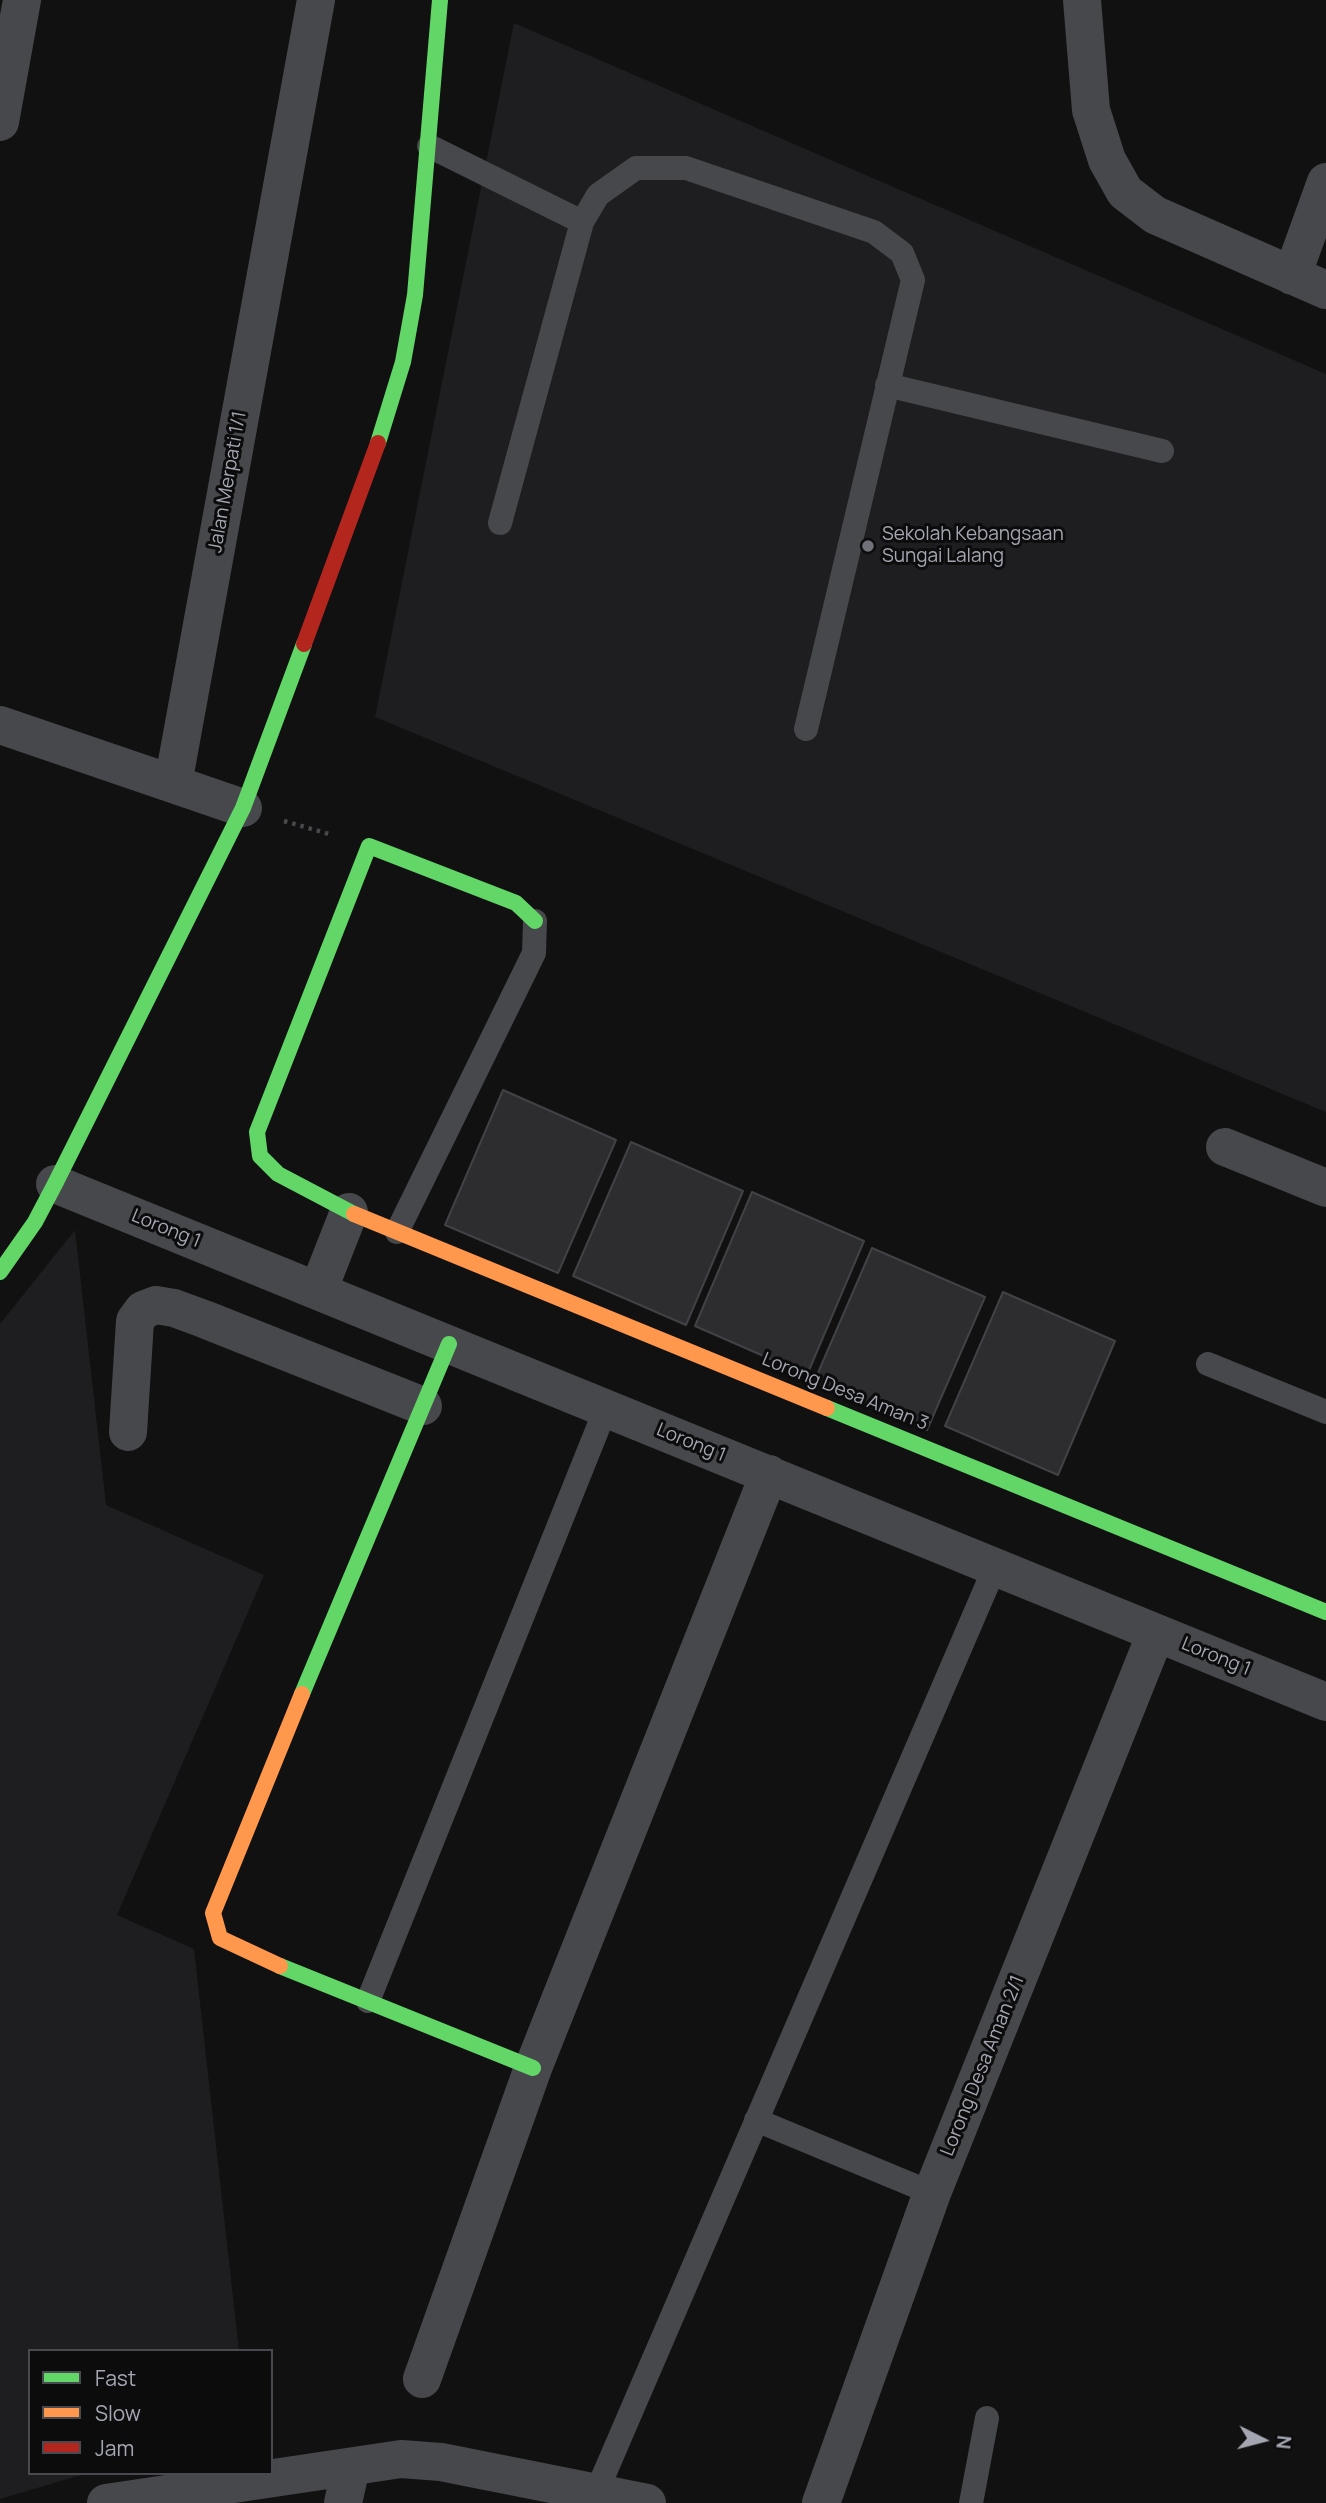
<!DOCTYPE html>
<style>
body{margin:0}
#map{position:relative;width:1326px;height:2503px;overflow:hidden;background:#111112;font-family:Manrope,sans-serif}
canvas{display:block}
.legend{position:absolute;left:28px;top:2349px;width:245px;height:126px;box-sizing:border-box;background:#0c0c0d;border:2px solid #494a4f;margin:0;padding:9px 12px;list-style:none;font-size:21px;color:#a4a6b1}
.legend li{display:flex;align-items:center;gap:14px;height:35px}
.legend b{width:35px;border:2px solid #494a4f}
.north{position:absolute;left:1228px;top:2405px;width:70px;height:70px;-webkit-text-stroke:5px #0c0c0d;paint-order:stroke;rotate:96deg;font-size:19px;font-weight:700;line-height:28px;text-align:center;color:#a4a6b1}
.north::after{content:'';display:block;margin:auto;width:24px;height:32px;background:#a4a6b1;clip-path:polygon(50% 0,100% 100%,50% 72%,0 100%)}
</style>
<div id="map">
<canvas width="1326" height="2503"></canvas>
<ul class="legend">
<li><b style="height:9px;background:#63d668"></b>Fast</li>
<li><b style="height:9px;background:#ff974d"></b>Slow</li>
<li><b style="height:9px;background:#b3261e"></b>Jam</li>
</ul>
<div class="north">N</div>
</div>
<script>
const c = document.querySelector('canvas').getContext('2d');
c.lineJoin = 'round';
function paint(path, color) { c.fillStyle = color; c.fill(path, 'evenodd'); }
const toPath = rows => new Path2D(rows.map(r => 'M' + r).join(''));
function trace(path, color, width, dash) { c.strokeStyle = color; c.lineWidth = width; c.lineCap = dash ? 'butt' : 'round'; c.setLineDash(dash || []); c.stroke(path); }
function label(font, color, halo, rows, align = 'center') {
  c.font = font + ' Manrope,sans-serif'; c.lineWidth = 6; c.setLineDash([]); c.textBaseline = 'middle'; c.strokeStyle = halo; c.fillStyle = color; for (const [text, x, y, turn = 0] of rows) {
    c.save(); c.translate(x, y); c.rotate((+turn || 0) * Math.PI / 180); c.textAlign = isNaN(turn) ? turn : align; if (halo) c.strokeText(text, 0, 0); c.fillText(text, 0, 0); c.restore();
  }
}
paint(toPath([
 [514,23,1326,374,1326,1112,375,717],
 [75,1230,106,1505,264,1575,117,1915,194,1949,239,2351,30,2351,30,2473,88,2473,0,2499,0,1324]
]), '#1e1e20');
const building = toPath([
 [503,1090,616,1140,558,1273,445,1225,503,1090],
 [631,1142,743,1191,686,1325,573,1276,631,1142],
 [752,1192,864,1241,807,1375,695,1326,752,1192],
 [872,1248,985,1297,927,1430,814,1382,872,1248],
 [1003,1292,1115,1341,1058,1475,945,1426,1003,1292]
]);
paint(building, '#2d2d2f');
trace(building, '#414245', 2);
trace(toPath([
 [284,821,329,834]
]), '#49494d', 4.5, [3.5, 5]);
trace(toPath([
 [429,146,582,222,598,195,636,168,686,168,874,232,902,253,913,280,806,729],
 [887,385,1162,451],
 [500,523,582,222],
 [397,1232,534,953,535,921],
 [1208,1364,1326,1412],
 [368,2001,606,1408],
 [756,2120,932,2193],
 [596,2493,995,1567],
 [971,2503,987,2418]
]), '#47484b', 24);
trace(toPath([
 [1082,0,1091,110,1107,160,1125,192,1155,215,1326,290],
 [0,122,22,0],
 [1292,276,1326,182],
 [0,725,173,784,316,0],
 [173,784,243,808],
 [1225,1147,1326,1188],
 [55,1184,1326,1702],
 [318,1291,349,1212],
 [128,1432,135,1321,143,1310,156,1305,174,1308,204,1319,423,1406],
 [422,2379,533,2068,769,1474],
 [106,2503,401,2459,441,2462,647,2503],
 [343,2503,351,2467],
 [821,2503,932,2193,1156,1633]
]), '#47484b', 38);
trace(toPath([
 [378,443,403,362,415,295,440,0],
 [354,1214,278,1174,260,1156,257,1132,369,846,516,903,535,921],
 [0,1272,35,1222,55,1184,243,808,304,644],
 [827,1408,1326,1612],
 [302,1694,449,1344],
 [280,1966,533,2068]
]), '#63d668', 16);
trace(toPath([
 [354,1214,827,1408],
 [280,1966,220,1938,213,1913,302,1694]
]), '#ff974d', 16);
trace(toPath([
 [304,644,378,443]
]), '#b3261e', 16);
for (const [x, y, r, color] of [
 [868,546,7,"#717279"]
]) { const dot = new Path2D(); dot.arc(x, y, r, 0, 2 * Math.PI); c.fillStyle = color; c.fill(dot); trace(dot, '#0c0c0d', 2.5); }
label('19px', '#a4a6b1', '#0c0c0d', [
 ["Jalan Merpati 1/1",228,482,-80],
 ["Lorong 1",166,1229,22],
 ["Lorong Desa Aman 3",845,1392,22],
 ["Lorong 1",691,1443,22],
 ["Lorong 1",1216,1657,22],
 ["Lorong Desa Aman 2/1",983,2066,-68]
]);
label('19px', '#a4a6b1', '#0c0c0d', [
 ["Sekolah Kebangsaan",882,535],
 ["Sungai Lalang",882,557]
], 'left');
</script>
